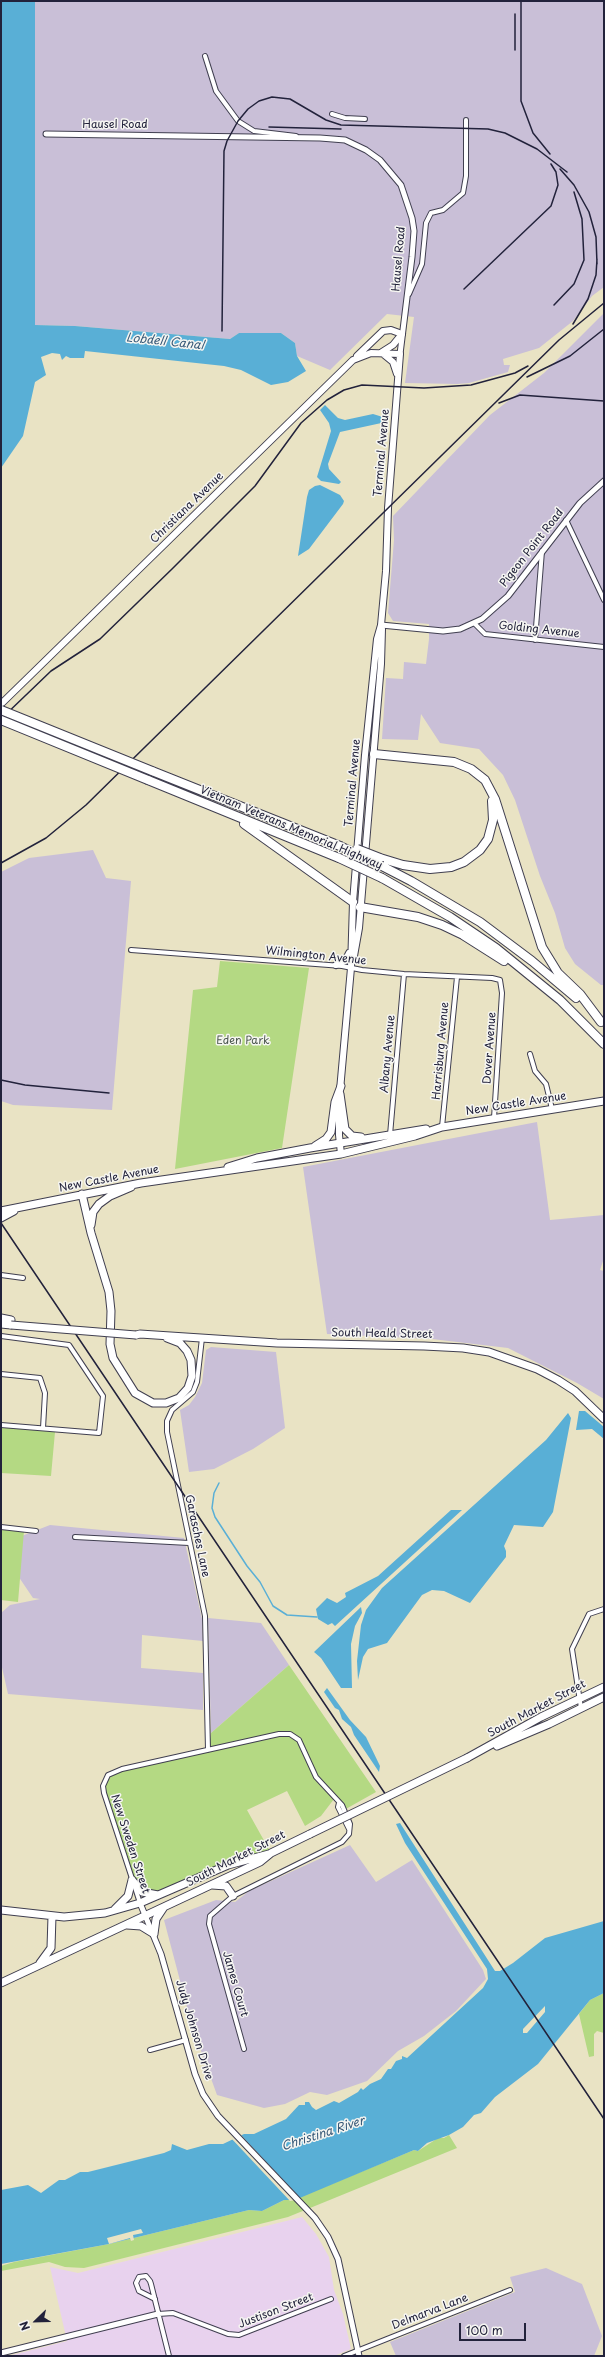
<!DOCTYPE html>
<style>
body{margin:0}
#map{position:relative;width:605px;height:2357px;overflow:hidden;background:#e9e3c4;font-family:"Playpen Sans",sans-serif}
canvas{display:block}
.frame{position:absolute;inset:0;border:2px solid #22223b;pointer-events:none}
.north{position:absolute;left:16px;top:2301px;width:40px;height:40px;-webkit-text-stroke:3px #f6f6f2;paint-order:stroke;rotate:247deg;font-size:11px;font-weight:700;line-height:16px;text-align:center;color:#22223b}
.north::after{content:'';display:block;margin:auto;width:14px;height:18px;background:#22223b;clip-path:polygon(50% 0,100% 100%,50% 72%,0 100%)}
.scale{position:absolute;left:459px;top:2323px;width:67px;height:18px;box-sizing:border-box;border:2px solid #22223b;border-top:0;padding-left:5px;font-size:12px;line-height:14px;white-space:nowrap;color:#22223b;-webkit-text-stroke:3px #f6f6f2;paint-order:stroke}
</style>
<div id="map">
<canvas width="605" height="2357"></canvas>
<div class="frame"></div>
<div class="north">N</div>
<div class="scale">100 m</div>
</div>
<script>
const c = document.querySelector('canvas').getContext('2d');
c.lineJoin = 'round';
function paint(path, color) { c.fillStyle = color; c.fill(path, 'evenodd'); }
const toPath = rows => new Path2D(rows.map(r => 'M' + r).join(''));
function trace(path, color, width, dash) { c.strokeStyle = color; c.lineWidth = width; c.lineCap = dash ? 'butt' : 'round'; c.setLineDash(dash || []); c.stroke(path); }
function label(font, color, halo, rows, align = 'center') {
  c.font = font + ' "Playpen Sans",sans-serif'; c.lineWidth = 3; c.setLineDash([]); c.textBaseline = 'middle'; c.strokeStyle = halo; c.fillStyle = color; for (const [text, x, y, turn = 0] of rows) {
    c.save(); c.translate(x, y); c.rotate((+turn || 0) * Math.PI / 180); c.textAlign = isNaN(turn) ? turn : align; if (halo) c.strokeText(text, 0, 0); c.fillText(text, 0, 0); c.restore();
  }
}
paint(toPath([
 [302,2217,316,2234,329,2257,334,2290,343,2314,351,2349,334,2356,8,2356,67,2341,50,2267,78,2273]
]), '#e8d2ee');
paint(toPath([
 [35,1,604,1,604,287,592,296,573,321,539,348,503,359,504,365,510,365,508,372,469,383,457,384,405,383,414,317,387,314,330,370,297,356,295,343,281,333,239,333,230,339,75,326,35,325],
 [604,313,604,985,601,985,575,964,565,948,555,913,540,876,515,800,503,775,479,749,440,743,421,714,418,740,382,739,386,678,403,679,404,662,426,664,429,639,429,624,393,621,388,613,394,540,393,516,490,415,544,373],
 [93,850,106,878,131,881,112,1110,13,1105,1,1101,1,872,29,858],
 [537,1122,550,1220,604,1215,604,1258,600,1270,604,1271,604,1399,577,1383,508,1348,432,1339,327,1334,303,1167],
 [211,1347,276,1352,285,1428,253,1449,214,1469,189,1472,180,1410,189,1405,195,1397,202,1383,206,1350],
 [50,1525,184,1538,202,1619,203,1641,142,1635,141,1668,203,1673,203,1710,8,1694,1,1663,1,1613,10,1605,40,1599,33,1598,12,1567,14,1539],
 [208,1618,261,1623,289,1665,211,1733],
 [350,1845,376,1882,412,1860,483,1970,486,1979,456,2011,424,2036,398,2051,367,2081,327,2095,310,2092,285,2104,264,2108,217,2095,192,2026,164,1920,216,1900,235,1902,249,1891],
 [546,2268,582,2284,602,2336,594,2356,396,2356,390,2342,515,2292,510,2277]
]), '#c9bfd7');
paint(toPath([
 [220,961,309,968,282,1148,175,1169,193,990,217,987],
 [1,1427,55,1432,51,1476,1,1473],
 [1,1529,24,1531,18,1602,1,1600],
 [289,1665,376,1792,344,1810,334,1799,321,1816,305,1826,287,1791,247,1810,271,1853,236,1863,158,1895,136,1886,104,1793,106,1779,111,1773,208,1750,211,1733],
 [604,1993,604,2033,597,2031,594,2034,594,2056,589,2057,579,2014,590,2000],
 [449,2135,457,2148,288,2217,84,2268,65,2267,49,2262,1,2271,1,2266,14,2262,109,2244,249,2210,262,2211,284,2200,295,2199,414,2150,418,2151,438,2138,444,2138]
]), '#b4d983');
paint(toPath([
 [1,1,35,1,35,325,75,326,230,339,239,333,281,333,295,343,297,356,306,371,288,382,271,385,241,370,224,366,85,351,84,358,70,358,66,356,62,360,60,354,52,353,41,357,46,375,35,382,23,436,1,468],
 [325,405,338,418,345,420,373,414,386,418,386,422,340,432,328,464,329,469,341,482,339,484,321,481,317,477,331,431,329,423,320,410],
 [320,485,340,495,344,501,343,504,309,549,298,556,307,497,309,490,315,486],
 [579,1411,585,1411,604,1427,604,1439,592,1429,576,1430],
 [568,1413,571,1418,553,1512,543,1527,514,1525,504,1546,506,1551,506,1557,470,1603,444,1591,432,1590,422,1595,387,1643,368,1649,363,1657,358,1680,357,1661,361,1625,366,1610,382,1588,546,1440],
 [451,1510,462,1510,335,1626,332,1623,328,1625,318,1619,316,1609,327,1598,337,1603,346,1597,345,1593,378,1576],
 [361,1607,362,1613,355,1626,351,1644,352,1688,341,1688,321,1658,314,1652],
 [327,1688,350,1720,366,1737,380,1766,379,1772,354,1735,351,1727,342,1719,339,1710,335,1708,324,1692],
 [400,1823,495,1971,500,1971,513,1963,545,1938,604,1921,604,1993,590,2000,538,2064,495,2097,481,2113,474,2115,463,2127,449,2135,427,2143,418,2151,414,2150,295,2200,284,2200,262,2211,249,2210,109,2244,1,2264,1,2190,28,2185,41,2193,59,2180,65,2180,80,2172,88,2172,164,2153,171,2150,172,2144,187,2150,209,2144,223,2144,244,2134,254,2134,286,2119,299,2105,305,2105,305,2102,309,2102,312,2107,316,2110,334,2101,339,2103,358,2092,361,2088,363,2090,370,2084,381,2079,388,2069,391,2069,396,2061,402,2059,402,2056,407,2058,483,1988,488,1979,487,1969,405,1843,396,1824],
 [545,2006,545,2012,527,2033,523,2033,523,2029]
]), '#59afd6');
paint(toPath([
 [240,2134,301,2199,290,2201,231,2138],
 [141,2229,143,2233,133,2235,134,2240,131,2241,130,2238,109,2244,107,2238]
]), '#e9e3c4');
trace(toPath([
 [219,1483,214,1493,212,1508,215,1517,247,1566,260,1582,273,1606,287,1615,317,1617]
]), '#59afd6', 1.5);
const minor = toPath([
 [205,56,216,91,238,121,254,131,296,136],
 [332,114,345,118,365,119],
 [409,294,422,264,426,223,431,213,443,210,463,193,466,176,466,120],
 [566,520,604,600],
 [475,624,485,634,604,647],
 [535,640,542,551],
 [131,950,342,966,362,970,404,974,492,978,500,980,502,993,494,1118],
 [530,1054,535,1071,546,1084,552,1109],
 [442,1127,457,977],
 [390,1135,404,974],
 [1,1275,23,1278],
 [1,1336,69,1345,103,1396,99,1433,1,1425],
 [202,1338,197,1382,193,1392,172,1410,167,1421,167,1432,205,1616,208,1750],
 [1,1374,40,1378,45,1393,43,1428],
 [1,1527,36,1531],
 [75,1537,189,1543],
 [581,1708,572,1649,589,1614,604,1609],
 [339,1803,338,1807,349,1829],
 [140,1903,104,1793,103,1786,108,1775,122,1769,279,1734,290,1734,299,1740,316,1777,342,1805,350,1824,349,1834,342,1842,233,1896,210,1916,209,1924,244,2049],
 [150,2050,186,2040],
 [155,2299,139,2291,136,2283,139,2277,146,2276,150,2281,151,2284,169,2356],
 [158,2314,173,2313,228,2334,239,2335,331,2299],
 [344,2356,510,2290]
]);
const tertiary = toPath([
 [46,134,320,138,345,140,366,150,380,160,401,185,412,218,414,231,412,257,400,354],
 [381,625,443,631,460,629,482,619,508,596,580,503,604,481],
 [140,1903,161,1954,195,2074,203,2094,218,2116,315,2218,328,2237,338,2259,359,2356],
 [1,2353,158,2314]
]);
const secondary = toPath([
 [382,353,393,362,397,374],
 [357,356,383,331,391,330,402,334,393,345,382,352],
 [1,704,353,360,371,353,400,354,388,508,386,571,381,625,377,639,365,755,353,902,351,968,340,1090],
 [354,956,359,928,381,664,382,629],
 [336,965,345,961,349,953],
 [339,1103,339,1135,341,1154]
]);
const primary = toPath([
 [340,1094,345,1129,352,1136,361,1137],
 [315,1146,326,1139,331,1132,335,1102,341,1086],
 [228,1167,257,1158,310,1148,426,1129],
 [82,1194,91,1233,109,1292,111,1311,110,1344,113,1358,135,1393,153,1403,166,1403,179,1398,188,1388,192,1376,191,1360,187,1351,180,1343,167,1338],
 [1,1211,141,1183,341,1154,415,1136,442,1127,604,1101],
 [1,1218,14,1211],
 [91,1225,93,1212,99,1204,110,1196,131,1187],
 [1,1318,11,1320],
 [1,1324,11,1325],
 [136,1335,140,1334,277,1343,424,1346,463,1348,489,1352,537,1369,558,1380,575,1391,604,1419],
 [497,1746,549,1724,604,1697],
 [467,1758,541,1717,604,1687],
 [132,1880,142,1892,158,1895],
 [212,1885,226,1886,233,1896],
 [115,1909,128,1896,132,1880],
 [1,1910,64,1917,105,1913,140,1903,228,1865,269,1854],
 [127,1925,141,1926,154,1934],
 [154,1934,156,1919,164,1907],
 [40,1963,51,1948,52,1916],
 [1,1983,260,1862,271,1853,310,1834]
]);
const motorway = toPath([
 [374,754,454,762,471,769,485,780,495,799,542,947,558,973,580,994,601,1022],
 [152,771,340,846],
 [148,780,339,858],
 [244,824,353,902],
 [380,858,403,865,430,869,451,867,464,862,480,850,488,839,493,820,492,801],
 [382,866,411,881,480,922,532,961,576,998],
 [382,878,450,917,496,948,560,1000,604,1044],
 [360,907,418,917,442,925,463,935,504,961]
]);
trace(minor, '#403f50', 6);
trace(tertiary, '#403f50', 7);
trace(secondary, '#403f50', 8);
trace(primary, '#403f50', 9);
trace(motorway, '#403f50', 10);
trace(minor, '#fff', 4);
trace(tertiary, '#fff', 5);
trace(secondary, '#fff', 6);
trace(primary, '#fff', 7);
trace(motorway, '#fff', 8);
trace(toPath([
 [521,1,521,101,533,133,550,154],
 [515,50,515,14],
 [269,127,341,129],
 [560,169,574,185,589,212,596,237,597,264],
 [464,289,551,206,558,185,556,172,551,164],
 [554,305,574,284,584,260,582,219,574,192],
 [573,324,588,299,596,275,597,259],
 [222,331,224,151,227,141,238,121,248,109,259,101,272,97,290,99,326,120,341,125,488,129,505,133,537,149,567,172],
 [527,377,570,356,604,329],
 [499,403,520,395,604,401],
 [1,719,51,671,100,639,172,569,255,486,301,423,327,400,344,390,362,385,424,388,471,385,515,373,528,366],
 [1,863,46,838,86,805,559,340,604,303],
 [1,1080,25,1085,109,1093],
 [1,1223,604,2119]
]), '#22223b', 1.5);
const primaryBridge = toPath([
 [11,1325,136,1335],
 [310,1834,467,1758]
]);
const motorwayBridge = toPath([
 [1,710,152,771],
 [1,720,148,780],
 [340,846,382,866],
 [357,849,380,858],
 [339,858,382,878]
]);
trace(primaryBridge, '#403f50', 9, []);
trace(motorwayBridge, '#403f50', 10, []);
trace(primaryBridge, '#fff', 7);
trace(motorwayBridge, '#fff', 8);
label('11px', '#22223b', '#f6f6f2', [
 ["Hausel Road",115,125],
 ["Hausel Road",399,259,-85],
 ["Terminal Avenue",382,453,-85],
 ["Christiana Avenue",187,508,-44],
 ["Pigeon Point Road",532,548,-52],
 ["Golding Avenue",539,630,6],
 ["Terminal Avenue",353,783,-85],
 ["Vietnam Veterans Memorial Highway",291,828,23],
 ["Wilmington Avenue",316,956,6],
 ["Dover Avenue",490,1048,-86],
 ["Harrisburg Avenue",441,1051,-85],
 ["Albany Avenue",388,1054,-85],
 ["New Castle Avenue",516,1104,-9],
 ["New Castle Avenue",109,1179,-11],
 ["South Heald Street",382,1334,1],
 ["Garasches Lane",197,1536,78],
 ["South Market Street",537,1709,-28],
 ["New Sweden Street",130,1844,72],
 ["South Market Street",236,1859,-27],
 ["James Court",235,1984,74],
 ["Judy Johnson Drive",194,2030,73],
 ["Justison Street",276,2311,-21],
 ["Delmarva Lane",430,2312,-21]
]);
label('11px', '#4e5951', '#f6f6f2', [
 ["Eden Park",243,1041]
]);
label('italic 12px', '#385a79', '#f6f6f2', [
 ["Lobdell Canal",165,342,6],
 ["Christina River",323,2134,-18]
]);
</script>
